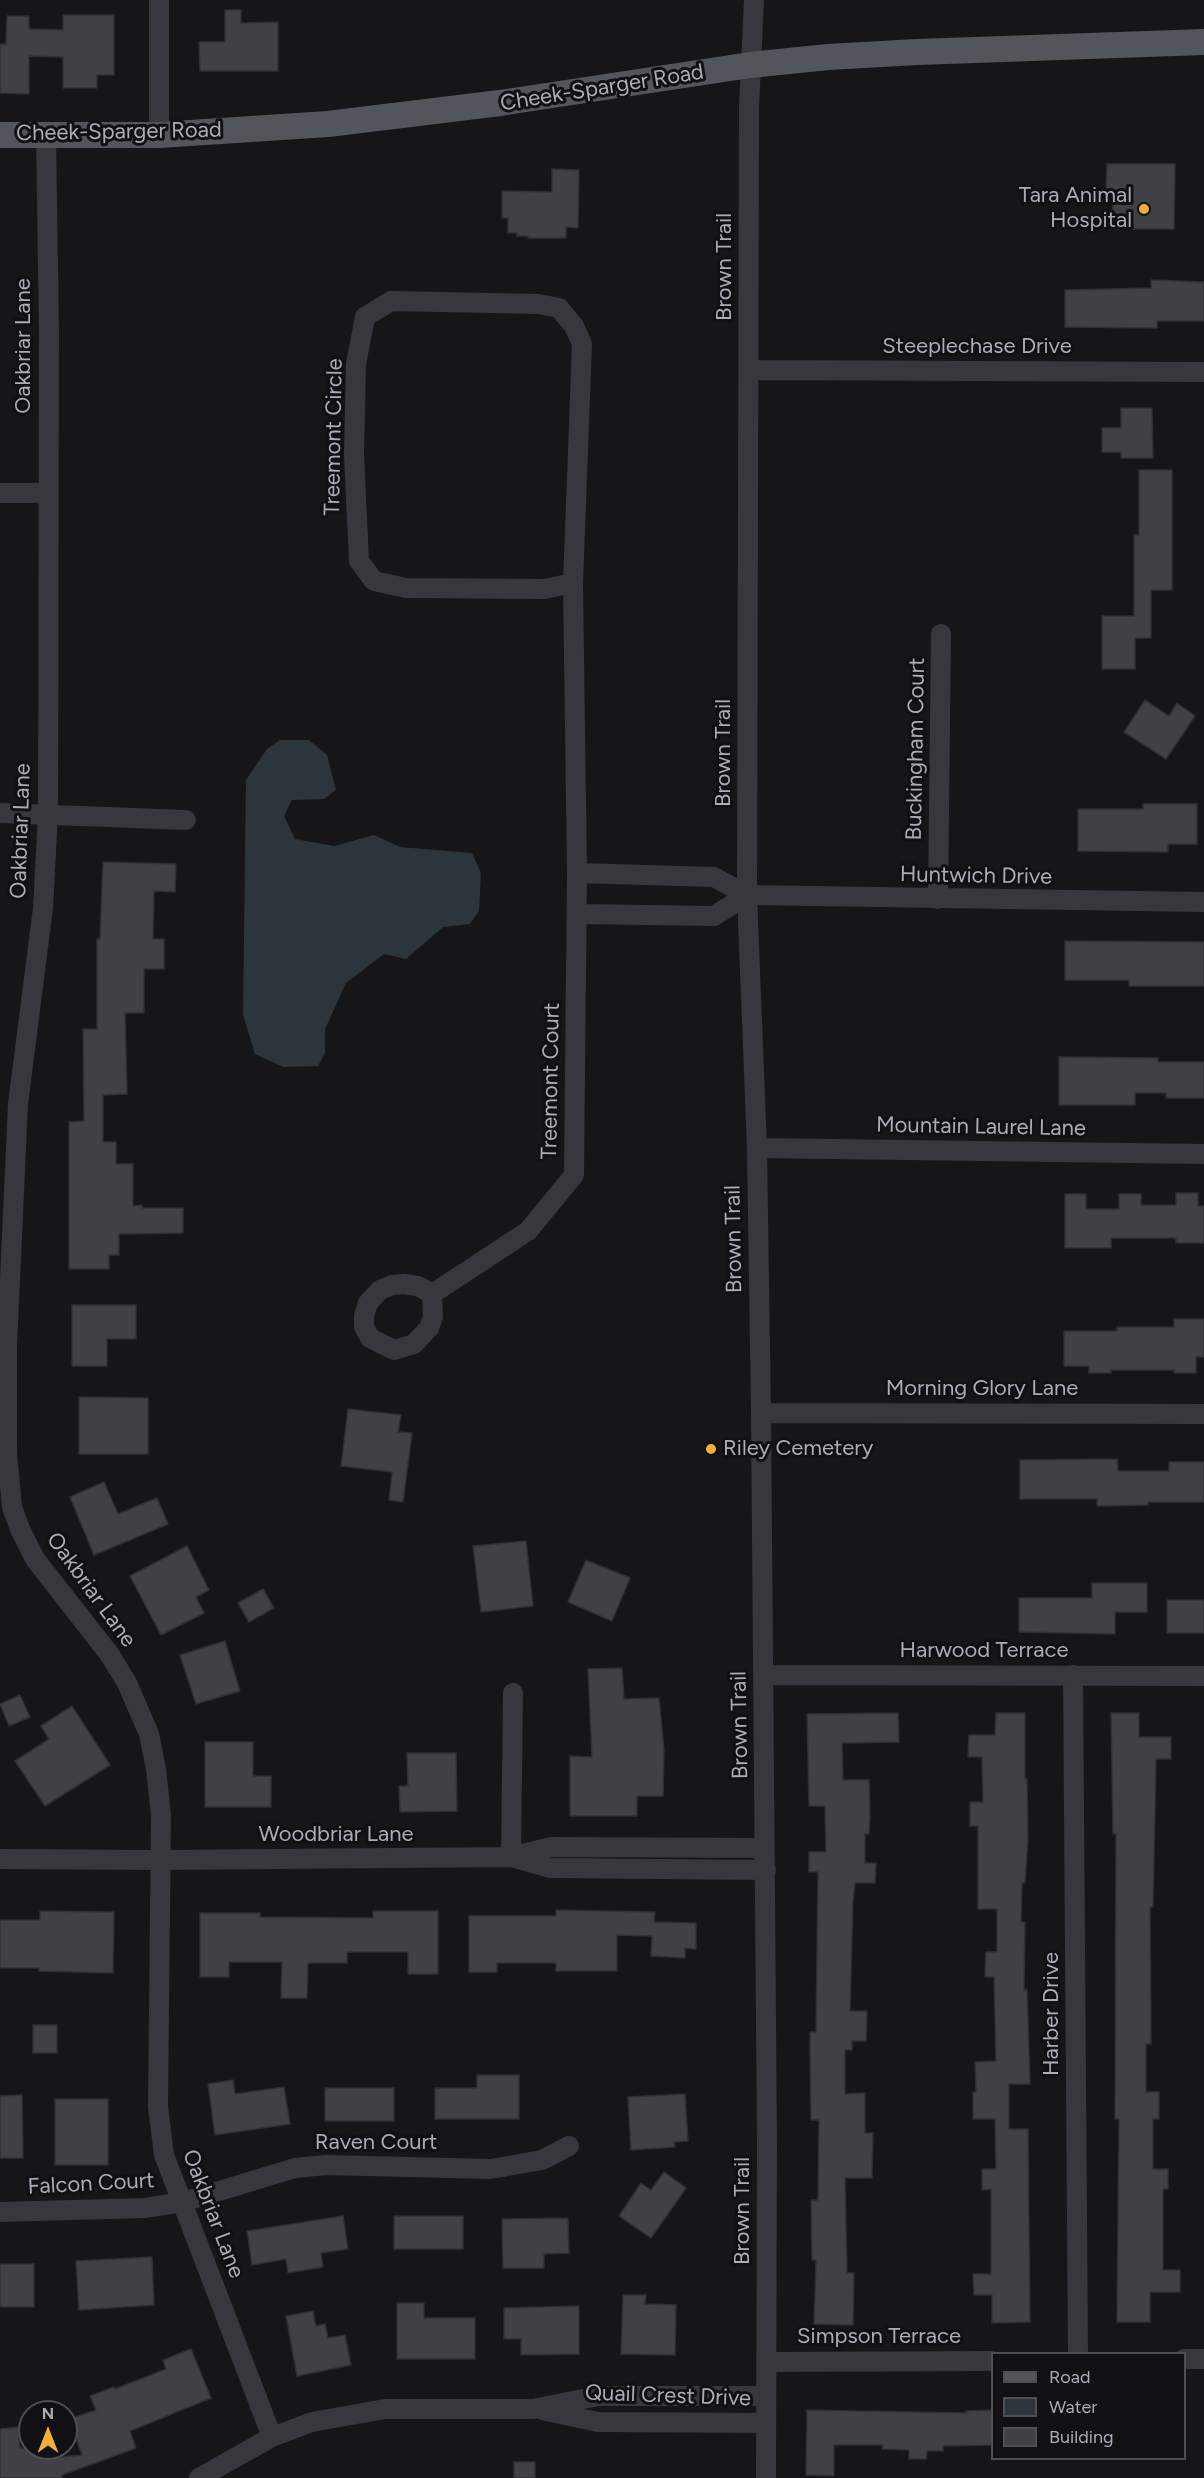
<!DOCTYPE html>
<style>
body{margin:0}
#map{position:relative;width:1204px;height:2478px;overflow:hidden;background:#161618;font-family:Figtree,sans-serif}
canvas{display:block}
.legend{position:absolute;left:991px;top:2352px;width:195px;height:108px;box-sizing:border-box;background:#111113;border:2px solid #4d4f55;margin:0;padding:8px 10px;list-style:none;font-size:18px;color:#a8adb8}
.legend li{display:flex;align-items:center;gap:12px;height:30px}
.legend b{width:30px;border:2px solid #4d4f55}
.north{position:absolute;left:18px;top:2400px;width:60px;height:60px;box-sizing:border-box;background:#111113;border:2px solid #4d4f55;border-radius:50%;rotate:0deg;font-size:16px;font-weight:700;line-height:24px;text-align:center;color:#a8adb8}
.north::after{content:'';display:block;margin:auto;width:21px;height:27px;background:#f2b134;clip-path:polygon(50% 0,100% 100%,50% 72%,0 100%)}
</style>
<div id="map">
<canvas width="1204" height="2478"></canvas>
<ul class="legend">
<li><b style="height:8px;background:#53555c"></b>Road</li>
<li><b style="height:16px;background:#2c353c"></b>Water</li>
<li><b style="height:16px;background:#404145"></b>Building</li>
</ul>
<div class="north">N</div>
</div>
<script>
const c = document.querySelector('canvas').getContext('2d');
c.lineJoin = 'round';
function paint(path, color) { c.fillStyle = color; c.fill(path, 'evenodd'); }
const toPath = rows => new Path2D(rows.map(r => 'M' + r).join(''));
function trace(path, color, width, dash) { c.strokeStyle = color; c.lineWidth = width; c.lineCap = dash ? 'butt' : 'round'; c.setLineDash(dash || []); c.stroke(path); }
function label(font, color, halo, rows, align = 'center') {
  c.font = font + ' Figtree,sans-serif'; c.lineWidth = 6; c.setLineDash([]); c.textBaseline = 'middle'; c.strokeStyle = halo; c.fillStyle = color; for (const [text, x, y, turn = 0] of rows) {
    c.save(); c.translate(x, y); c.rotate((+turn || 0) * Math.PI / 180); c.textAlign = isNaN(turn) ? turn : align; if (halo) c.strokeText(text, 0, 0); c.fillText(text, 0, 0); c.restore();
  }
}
paint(toPath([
 [280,740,309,740,327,755,336,790,324,799,292,800,284,816,295,839,334,846,374,835,400,847,472,853,481,873,479,911,470,924,443,927,406,959,384,954,346,983,325,1029,325,1053,318,1066,283,1067,255,1054,243,1015,246,780,267,749]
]), '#2c353c');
const building = toPath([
 [225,10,241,10,241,23,278,22,278,71,200,71,199,42,225,42,225,10],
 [63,15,114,15,114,75,97,75,97,88,63,88,63,57,29,56,29,94,0,93,0,44,6,44,7,16,29,16,29,29,63,30,63,15],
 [1107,164,1175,164,1174,229,1112,229,1113,189,1106,189,1107,164],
 [552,169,579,170,578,228,566,227,566,238,528,238,528,236,517,236,517,233,508,233,508,218,502,218,502,191,552,192,552,169],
 [1151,280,1204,282,1204,321,1157,321,1157,328,1065,327,1065,290,1151,288,1151,280],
 [1121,408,1152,408,1153,458,1121,458,1121,452,1102,452,1102,428,1121,428,1121,408],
 [1139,470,1172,470,1172,590,1151,590,1151,638,1135,638,1135,669,1102,669,1102,616,1134,616,1134,535,1139,535,1139,470],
 [1145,700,1169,716,1177,703,1195,716,1166,759,1124,732,1145,700],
 [1143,804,1197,804,1197,844,1168,844,1168,852,1078,851,1078,809,1143,809,1143,804],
 [103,862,176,864,175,892,154,891,153,939,164,939,164,969,144,969,144,1013,125,1013,127,1094,103,1095,103,1142,116,1142,116,1164,133,1164,133,1206,142,1205,142,1208,183,1208,183,1233,119,1234,119,1255,109,1255,109,1269,69,1269,69,1122,84,1121,83,1029,97,1029,97,939,100,939,103,862],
 [1065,941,1204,942,1204,986,1129,986,1129,980,1065,980,1065,941],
 [1059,1057,1158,1058,1158,1062,1204,1062,1204,1098,1166,1098,1166,1093,1135,1093,1135,1105,1059,1105,1059,1057],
 [1176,1193,1198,1193,1198,1206,1204,1206,1204,1243,1176,1243,1176,1238,1111,1238,1111,1248,1065,1248,1065,1194,1086,1194,1086,1209,1119,1209,1119,1194,1141,1194,1141,1205,1176,1205,1176,1193],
 [72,1305,136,1305,136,1339,107,1339,107,1366,72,1366,72,1305],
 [1174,1319,1204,1319,1204,1357,1196,1357,1196,1373,1174,1373,1174,1370,1111,1370,1111,1373,1089,1373,1089,1366,1064,1366,1064,1331,1117,1331,1117,1327,1174,1327,1174,1319],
 [79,1397,148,1398,148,1454,79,1454,79,1397],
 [348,1409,401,1415,398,1432,412,1433,403,1502,389,1500,392,1472,341,1466,348,1409],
 [1117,1459,1118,1471,1169,1471,1169,1462,1204,1462,1204,1502,1148,1502,1148,1505,1097,1506,1097,1499,1020,1499,1020,1460,1117,1459],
 [104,1482,118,1514,157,1498,168,1524,94,1555,70,1497,104,1482],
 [526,1541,533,1606,481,1612,473,1546,526,1541],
 [187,1546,209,1590,196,1597,204,1613,161,1635,130,1576,187,1546],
 [586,1560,630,1578,612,1621,568,1602,586,1560],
 [1092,1583,1147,1583,1147,1612,1115,1612,1115,1634,1019,1632,1019,1598,1092,1598,1092,1583],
 [263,1589,274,1608,249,1622,238,1603,263,1589],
 [1167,1600,1204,1600,1204,1633,1167,1633,1167,1600],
 [225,1641,240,1691,196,1704,180,1655,225,1641],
 [622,1668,624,1699,659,1698,664,1750,663,1796,637,1796,637,1816,570,1816,570,1756,592,1757,588,1669,622,1668],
 [20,1695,30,1717,9,1726,0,1704,20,1695],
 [72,1706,110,1765,45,1806,15,1761,49,1739,41,1726,72,1706],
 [898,1713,899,1742,842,1743,843,1780,869,1780,870,1815,869,1834,865,1834,865,1863,876,1863,875,1883,855,1883,853,1901,850,2011,867,2011,866,2041,852,2041,852,2050,845,2050,845,2094,865,2093,865,2133,873,2133,872,2178,845,2178,847,2273,854,2273,853,2325,814,2324,816,2260,812,2260,811,2200,818,2200,819,2120,811,2120,810,2049,810,2032,816,2032,818,1872,809,1872,809,1852,826,1852,825,1806,809,1806,807,1714,898,1713],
 [996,1713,1025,1713,1025,1779,1027,1779,1028,1838,1025,1883,1022,1883,1021,1922,1025,1922,1024,1990,1027,1989,1030,2084,1009,2084,1009,2129,1028,2129,1030,2322,992,2323,992,2295,974,2295,973,2274,991,2274,991,2189,982,2190,982,2169,996,2169,995,2119,973,2119,973,2092,976,2092,975,2062,996,2061,994,1977,985,1977,986,1952,997,1952,997,1909,978,1909,978,1826,970,1826,970,1802,983,1802,982,1757,968,1757,969,1735,995,1735,996,1713],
 [1111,1713,1139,1713,1139,1737,1171,1737,1171,1759,1156,1759,1153,1907,1150,1907,1151,2044,1146,2044,1146,2092,1159,2092,1159,2119,1153,2119,1153,2169,1168,2169,1168,2189,1163,2189,1163,2270,1180,2270,1180,2292,1150,2292,1150,2322,1117,2322,1119,2119,1115,2119,1116,1834,1113,1834,1111,1713],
 [205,1742,253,1742,253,1776,271,1776,271,1807,205,1807,205,1742],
 [407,1753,456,1753,457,1811,400,1812,399,1786,408,1786,407,1753],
 [556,1910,655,1912,654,1922,696,1923,696,1949,685,1948,685,1958,651,1956,652,1936,617,1935,617,1971,556,1971,556,1963,497,1963,497,1972,469,1972,469,1916,556,1916,556,1910],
 [40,1911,114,1912,113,1973,39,1971,39,1968,0,1968,0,1920,40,1920,40,1911],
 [373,1911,438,1911,438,1974,408,1974,408,1952,347,1952,347,1963,308,1963,307,1998,281,1998,282,1962,229,1962,229,1977,200,1977,200,1913,260,1913,260,1917,373,1918,373,1911],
 [33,2025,57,2025,57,2053,33,2053,33,2025],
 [477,2075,519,2075,519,2119,435,2119,435,2088,477,2088,477,2075],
 [233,2080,235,2094,284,2087,290,2124,215,2135,208,2084,233,2080],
 [325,2088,394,2088,394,2121,325,2121,325,2088],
 [685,2094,688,2141,674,2142,675,2147,631,2150,628,2097,685,2094],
 [22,2095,23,2158,0,2158,0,2096,22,2095],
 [55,2099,108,2099,108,2165,55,2165,55,2099],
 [664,2172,686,2188,651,2238,619,2216,641,2183,651,2190,664,2172],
 [343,2216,348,2249,321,2253,323,2267,288,2273,286,2259,252,2265,247,2231,343,2216],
 [394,2216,463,2216,463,2249,394,2249,394,2216],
 [568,2218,569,2253,544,2254,544,2268,503,2268,502,2219,568,2218],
 [152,2257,154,2305,79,2310,76,2261,152,2257],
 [0,2264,34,2264,34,2307,0,2307,0,2264],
 [623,2295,646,2295,645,2304,676,2305,675,2355,621,2354,623,2295],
 [397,2303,424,2303,424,2318,475,2318,475,2359,397,2359,397,2303],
 [579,2306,579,2354,521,2355,521,2339,504,2339,504,2308,579,2306],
 [313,2311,316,2326,325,2324,328,2338,345,2335,351,2365,297,2376,286,2316,313,2311],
 [191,2349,211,2398,130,2431,136,2448,62,2475,62,2478,0,2478,0,2429,18,2427,20,2448,41,2448,42,2459,82,2455,69,2419,96,2410,90,2396,114,2387,115,2389,166,2369,163,2360,191,2349],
 [807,2410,966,2413,966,2411,993,2410,993,2445,943,2446,943,2451,927,2451,926,2459,909,2459,909,2450,882,2449,883,2445,834,2445,834,2476,806,2475,807,2410],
 [514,2462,535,2462,535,2478,514,2478,514,2462]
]);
paint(building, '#404145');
trace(building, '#303034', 1.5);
trace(toPath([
 [754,0,749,107,747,895,757,1148,761,1413,767,2142,766,2478],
 [46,134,49,333,48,814,43,908,18,1104,7,1346,7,1453,12,1507,20,1529,35,1559,110,1655,127,1683,149,1734,156,1769,161,1815,158,2107,164,2155,272,2437],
 [159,135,159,0],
 [391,301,539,304,559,308,574,326,582,344,573,583,544,589,406,588,374,581,359,561,354,454,356,364,365,317,391,301],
 [749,370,1204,372],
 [0,493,48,493],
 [0,813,186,820],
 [577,873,714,877,747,895,1204,902],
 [938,899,941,634],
 [577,914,714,916,747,895],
 [757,1148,1204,1154],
 [404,1284,418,1286,432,1294,433,1317,429,1328,414,1344,394,1350,370,1338,364,1327,364,1316,368,1303,380,1290,392,1285,404,1284],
 [432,1294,528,1231,574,1175,577,873,573,583],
 [761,1413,1204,1414],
 [763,1675,1204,1676],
 [1073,1675,1078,2354],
 [511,1857,550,1868,766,1870],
 [511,1857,513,1693],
 [0,1859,161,1860,511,1857,551,1847,765,1848],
 [0,2212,145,2208,183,2202,295,2168,326,2165,491,2169,542,2160,569,2146],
 [1184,2359,1204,2359],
 [766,2362,992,2361],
 [542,2410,598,2422,766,2423],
 [199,2478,272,2437,312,2422,385,2409,533,2409,598,2396,766,2396]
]), '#37383d', 20);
trace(toPath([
 [0,135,159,135,328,124,500,103,750,65,828,57,917,52,1204,42]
]), '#53555c', 26);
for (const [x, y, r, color] of [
 [1144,209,6,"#f2b134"],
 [711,1449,6,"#f2b134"]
]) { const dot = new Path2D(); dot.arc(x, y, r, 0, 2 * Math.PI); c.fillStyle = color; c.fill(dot); trace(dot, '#111113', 2); }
label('22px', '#a8adb8', '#111113', [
 ["Cheek-Sparger Road",602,88,-9],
 ["Cheek-Sparger Road",119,132,-1],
 ["Brown Trail",725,267,-90],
 ["Oakbriar Lane",24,346,-90],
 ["Steeplechase Drive",977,347],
 ["Treemont Circle",334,437,-89],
 ["Buckingham Court",916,749,-89],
 ["Brown Trail",724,753,-90],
 ["Oakbriar Lane",21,831,-88],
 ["Huntwich Drive",976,876,1],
 ["Treemont Court",551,1081,-89],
 ["Mountain Laurel Lane",981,1127,1],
 ["Brown Trail",734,1239,-91],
 ["Morning Glory Lane",982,1389],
 ["Oakbriar Lane",91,1590,54],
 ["Harwood Terrace",984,1651],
 ["Brown Trail",740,1725,-91],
 ["Woodbriar Lane",336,1835],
 ["Harber Drive",1052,2014,-90],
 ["Raven Court",376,2143],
 ["Falcon Court",91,2184,-3],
 ["Brown Trail",743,2211,-90],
 ["Oakbriar Lane",213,2214,69],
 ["Simpson Terrace",879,2337],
 ["Quail Crest Drive",668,2396,2]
]);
label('22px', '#a8adb8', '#111113', [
 ["Tara Animal",1132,196],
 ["Hospital",1132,221],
 ["Riley Cemetery",723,1449,"left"]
], 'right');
</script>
